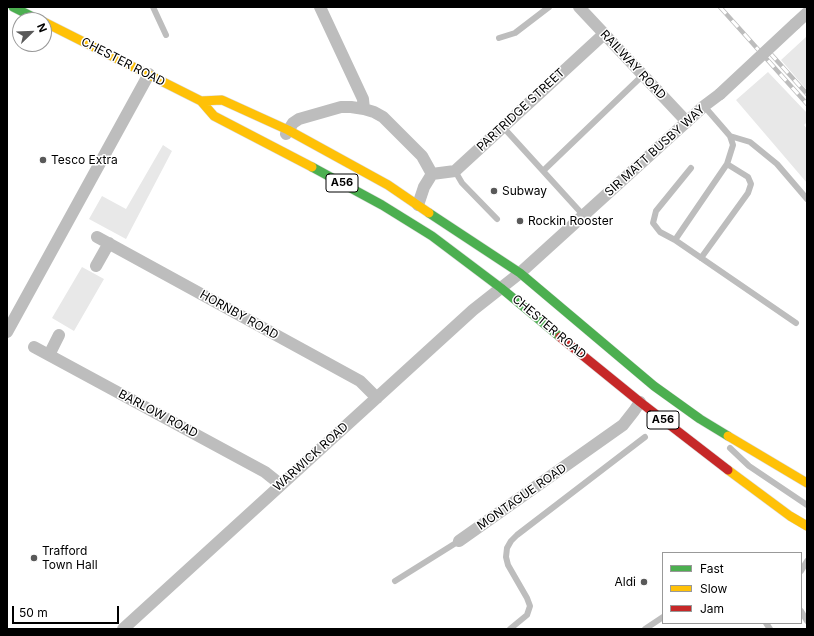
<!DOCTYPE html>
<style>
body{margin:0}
#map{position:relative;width:814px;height:636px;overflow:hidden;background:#fff;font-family:Inter,sans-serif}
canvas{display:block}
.frame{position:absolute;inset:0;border:8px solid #000;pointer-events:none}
.legend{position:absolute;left:662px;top:552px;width:140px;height:72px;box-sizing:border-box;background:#fff;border:1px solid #999;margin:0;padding:5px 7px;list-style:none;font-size:12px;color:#000}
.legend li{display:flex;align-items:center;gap:8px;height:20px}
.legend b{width:20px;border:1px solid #999}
.north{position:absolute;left:12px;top:12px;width:40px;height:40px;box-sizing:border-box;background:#fff;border:1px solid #999;border-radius:50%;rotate:67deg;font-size:11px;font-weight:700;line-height:16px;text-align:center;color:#000}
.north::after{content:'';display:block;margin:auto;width:14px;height:18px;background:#595959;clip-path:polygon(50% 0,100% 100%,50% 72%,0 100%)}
.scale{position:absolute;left:12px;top:606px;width:107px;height:18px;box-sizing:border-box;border:2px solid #000;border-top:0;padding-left:5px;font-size:12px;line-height:14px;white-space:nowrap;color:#000;-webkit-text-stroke:3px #fff;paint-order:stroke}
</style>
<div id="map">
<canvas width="814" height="636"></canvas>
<div class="frame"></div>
<ul class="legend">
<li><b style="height:5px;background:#4caf50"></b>Fast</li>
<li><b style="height:5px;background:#ffc107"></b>Slow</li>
<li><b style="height:5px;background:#c62828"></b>Jam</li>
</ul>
<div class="north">N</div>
<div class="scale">50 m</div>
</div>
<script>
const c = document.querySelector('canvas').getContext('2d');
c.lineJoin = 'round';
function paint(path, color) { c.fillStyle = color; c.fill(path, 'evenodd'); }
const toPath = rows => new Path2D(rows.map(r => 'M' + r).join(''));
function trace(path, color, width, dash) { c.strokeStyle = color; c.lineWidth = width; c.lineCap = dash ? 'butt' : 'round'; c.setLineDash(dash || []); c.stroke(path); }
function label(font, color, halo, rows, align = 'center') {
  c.font = font + ' Inter,sans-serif'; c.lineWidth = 3; c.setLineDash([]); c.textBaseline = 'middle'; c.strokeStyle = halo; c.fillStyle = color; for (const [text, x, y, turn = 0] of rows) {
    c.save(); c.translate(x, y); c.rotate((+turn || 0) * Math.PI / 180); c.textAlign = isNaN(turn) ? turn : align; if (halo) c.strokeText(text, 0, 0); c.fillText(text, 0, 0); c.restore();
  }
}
paint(toPath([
 [806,37,807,38,807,90,781,60],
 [768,72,807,113,807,122,804,125,807,129,807,183,736,100],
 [163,145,172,151,126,239,89,219,102,196,126,209],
 [82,267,104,279,74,331,52,318]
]), '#e8e8e8');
const fast = toPath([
 [13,7,39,20],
 [312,167,382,205,432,236,501,288,560,337],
 [429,213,520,273,654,386,700,419,728,436]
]);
const slow = toPath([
 [44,22,201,101,214,116,312,167],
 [201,101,222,100,288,130,388,185,429,213],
 [728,436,807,483],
 [728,470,790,516,807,526]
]);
const jam = toPath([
 [560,337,640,402,728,470]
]);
trace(fast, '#dbdbdb', 10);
trace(slow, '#dbdbdb', 10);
trace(jam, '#dbdbdb', 10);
trace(toPath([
 [153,7,166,35],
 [499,38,515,33,549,7],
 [704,106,730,136,733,145,727,164,675,240,796,323],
 [503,127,584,216],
 [730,136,750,142,777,164,807,199],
 [455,171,462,183,497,219],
 [543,171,642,76],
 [675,240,660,232,653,223,656,211,691,168],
 [701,258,748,193,751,184,748,177,727,164],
 [730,448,749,466,807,505],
 [801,571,807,561],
 [395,581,459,541],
 [801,611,807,621],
 [766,623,770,629],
 [510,629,527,615,530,606,527,598,508,565,506,557,507,548,511,541,517,535,645,437],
 [645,629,663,617]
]), '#bdbdbd', 6);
trace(toPath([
 [320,7,363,99,364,109],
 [579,7,687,122],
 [795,24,807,13],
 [286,134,293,123,299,119,341,107,351,107,364,109,374,112,383,117,422,156,432,174],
 [432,174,455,171,604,34],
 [418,205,424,187,432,174],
 [97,237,360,381,377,398],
 [96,266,109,243],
 [7,332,149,74],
 [34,347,265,472,280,484],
 [49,355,59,335],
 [459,541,623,425,634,411,640,402],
 [123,629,473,310,520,273,704,106,720,94]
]), '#bdbdbd', 12);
trace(fast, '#4caf50', 9);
trace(slow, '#ffc107', 9);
trace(jam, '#c62828', 9);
const rail = toPath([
 [720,7,807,104],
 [770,53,807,94]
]);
trace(rail, '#bdbdbd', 4.5);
trace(rail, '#fff', 3, [9]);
trace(toPath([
 [720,94,795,24]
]), '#bdbdbd', 12);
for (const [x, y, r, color] of [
 [43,160,4,"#595959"],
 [494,191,4,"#595959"],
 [520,221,4,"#595959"],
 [34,558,4,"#595959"],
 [644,582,4,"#595959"]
]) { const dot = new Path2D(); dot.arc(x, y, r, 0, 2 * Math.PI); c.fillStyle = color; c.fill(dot); trace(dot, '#fff', 1.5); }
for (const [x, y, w] of [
 [342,183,32],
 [663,420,32]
]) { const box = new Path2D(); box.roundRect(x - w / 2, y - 9, w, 18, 3); c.fillStyle = '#fff'; c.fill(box); trace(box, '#000', 1); }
label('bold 11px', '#000', null, [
 ["A56",342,183],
 ["A56",663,420]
]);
label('12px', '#000', '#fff', [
 ["CHESTER ROAD",123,62,27],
 ["RAILWAY ROAD",633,65,47],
 ["PARTRIDGE STREET",521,110,-43],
 ["SIR MATT BUSBY WAY",655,151,-42],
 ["HORNBY ROAD",239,315,29],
 ["CHESTER ROAD",549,327,40],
 ["BARLOW ROAD",158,414,28],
 ["WARWICK ROAD",311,457,-42],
 ["MONTAGUE ROAD",522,497,-35]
]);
label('12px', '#000', '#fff', [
 ["Tesco Extra",51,160],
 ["Subway",502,191],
 ["Rockin Rooster",528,221],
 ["Trafford",42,551],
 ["Town Hall",42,565],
 ["Aldi",636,582,"right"]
], 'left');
</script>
